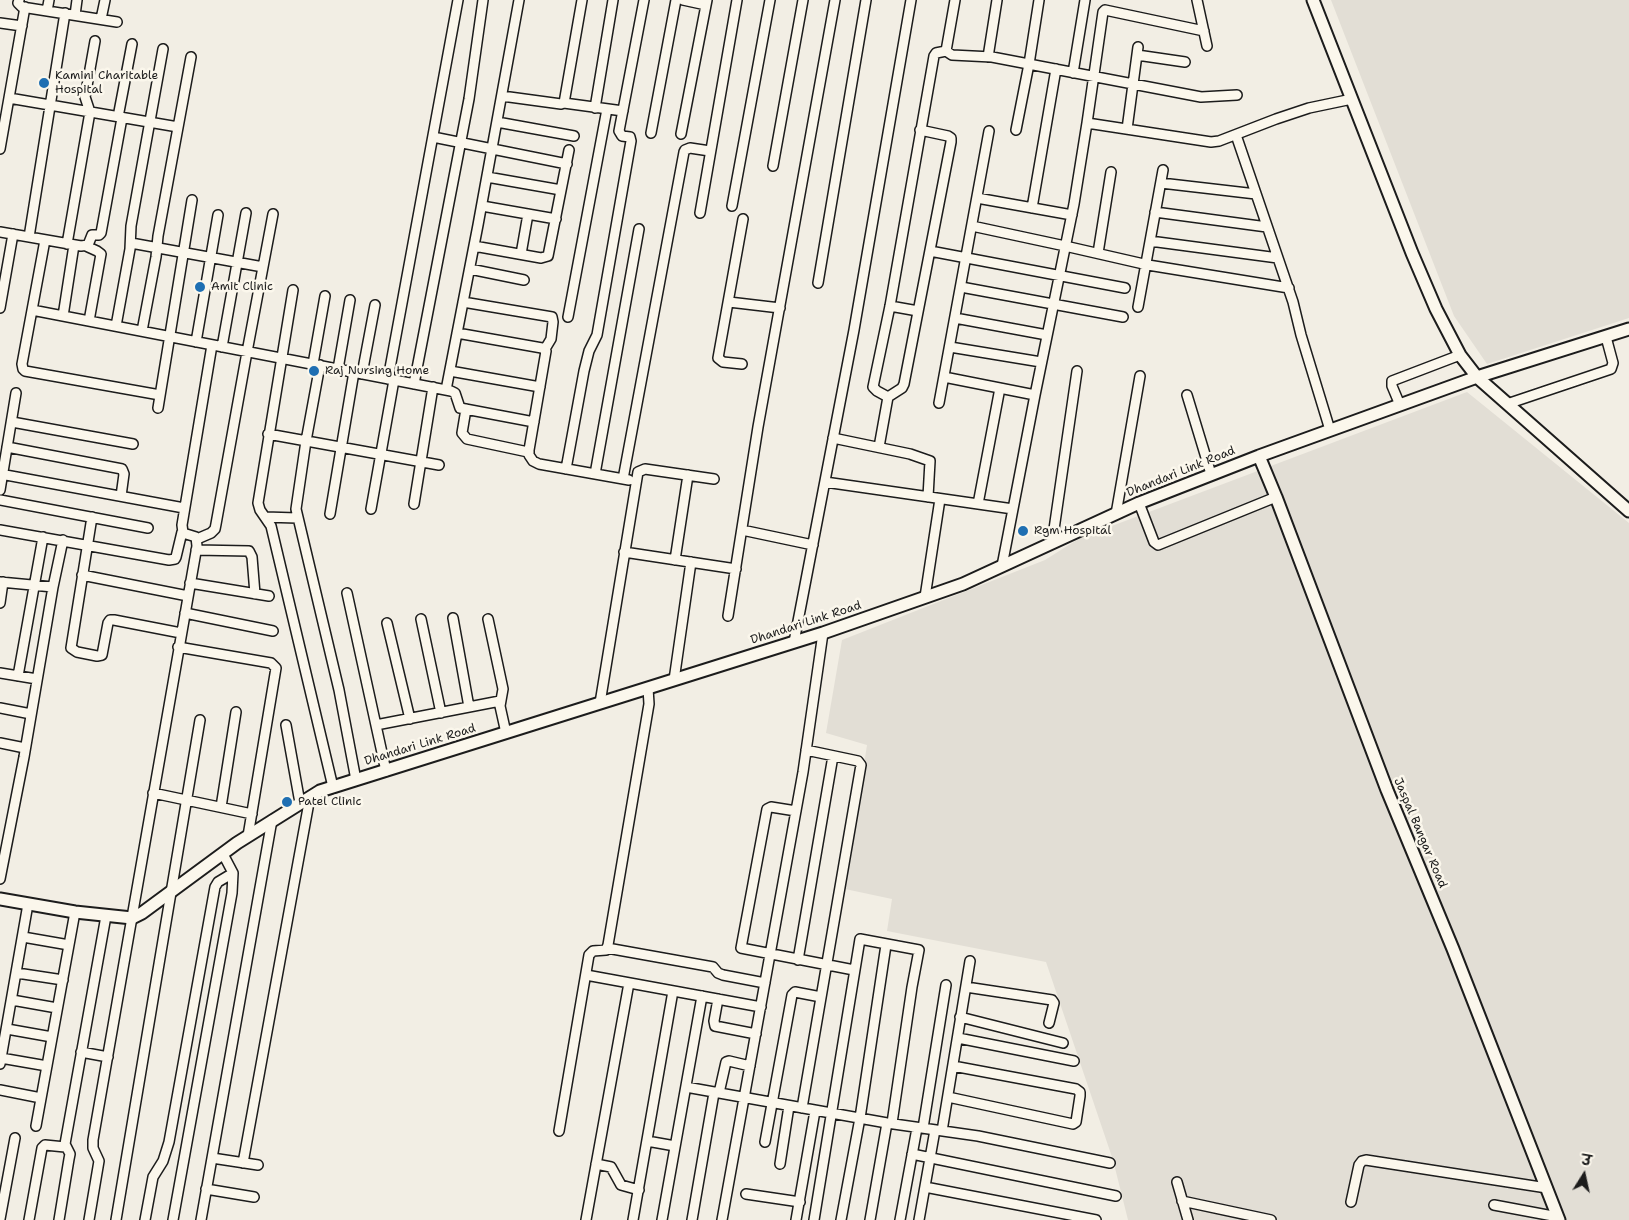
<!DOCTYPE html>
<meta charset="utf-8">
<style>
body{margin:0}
#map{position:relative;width:1629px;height:1220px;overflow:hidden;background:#f2eee4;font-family:"Shantell Sans","Playpen Sans Deva",sans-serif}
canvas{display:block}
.north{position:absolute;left:1559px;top:1150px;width:50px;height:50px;-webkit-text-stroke:4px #fbf7ec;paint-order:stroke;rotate:10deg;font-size:14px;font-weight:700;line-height:20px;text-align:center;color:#1c1c1c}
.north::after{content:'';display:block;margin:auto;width:18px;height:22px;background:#1c1c1c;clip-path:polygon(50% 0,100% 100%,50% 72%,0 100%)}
</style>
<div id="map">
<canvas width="1629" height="1220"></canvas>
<div class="north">उ</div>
</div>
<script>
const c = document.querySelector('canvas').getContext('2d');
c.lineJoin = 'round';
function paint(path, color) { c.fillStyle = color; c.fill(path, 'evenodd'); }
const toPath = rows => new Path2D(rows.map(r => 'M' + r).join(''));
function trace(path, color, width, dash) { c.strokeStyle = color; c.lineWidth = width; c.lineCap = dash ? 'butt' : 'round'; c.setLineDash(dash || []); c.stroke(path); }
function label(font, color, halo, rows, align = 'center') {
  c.font = font + ' "Shantell Sans",sans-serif'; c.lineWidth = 5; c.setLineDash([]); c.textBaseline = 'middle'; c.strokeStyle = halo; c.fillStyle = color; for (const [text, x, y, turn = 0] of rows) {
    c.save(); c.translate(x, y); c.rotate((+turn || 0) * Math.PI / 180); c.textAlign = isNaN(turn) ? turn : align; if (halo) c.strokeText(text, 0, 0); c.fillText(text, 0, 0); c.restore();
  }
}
paint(toPath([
 [1331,0,1629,0,1629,318,1487,364,1454,316],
 [1467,392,1629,523,1629,1220,1128,1220,1113,1160,1046,962,887,931,892,899,845,889,867,745,826,733,842,640,1045,560,1080,538]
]), '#e2ded5');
const minor = toPath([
 [19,0,18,3,22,7,117,22],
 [683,0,706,5],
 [955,0,946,51,952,55,992,57,1201,97,1237,95],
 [1197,0,1207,46],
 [47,11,49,0],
 [75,15,77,0],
 [101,19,105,0],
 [0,23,22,26],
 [1137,55,1185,62],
 [988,57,997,0],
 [1073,73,1085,0],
 [502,96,561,104,564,103,582,0],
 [9,98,178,127],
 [564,103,623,111],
 [595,108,613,0],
 [118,117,132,44],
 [497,122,574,136],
 [1087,123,1211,142,1219,141,1276,119,1309,108,1352,99],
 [1127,129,1138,47],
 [1016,130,1029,64,1039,0],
 [651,133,676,0],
 [681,134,707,0],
 [1236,135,1293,302,1301,335,1330,430],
 [433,137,567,164],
 [0,149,25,7],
 [773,166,803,0],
 [487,177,561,190],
 [1161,183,1256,194],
 [977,198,1072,215],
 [482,206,556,219],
 [732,206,770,0],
 [1032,208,1056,69],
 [1155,212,1267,227],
 [700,213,737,0],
 [972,226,1065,246,1148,265,1289,288],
 [0,232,81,246,88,245,92,235,99,235,101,233,122,118],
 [29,237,65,13],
 [45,240,22,364,23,369,25,371,160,395],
 [1150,241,1278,258],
 [131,243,263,267],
 [67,244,90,112,85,97,95,41],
 [86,246,97,251,101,254,89,321],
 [474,246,541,258,548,256,569,150],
 [930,251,1125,288],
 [1098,253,1111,172],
 [521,254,528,214],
 [470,269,524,280],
 [818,283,866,0],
 [961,287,1123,317],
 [293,290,258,503,260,510,271,526,333,787],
 [463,302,552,317,553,322,551,339,545,349],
 [729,302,780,308],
 [890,306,918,311],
 [1138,307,1163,170],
 [0,308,13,234],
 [32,310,451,391,455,393,460,408,534,422],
 [63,316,74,245],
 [568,317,607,109],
 [955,318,1047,335],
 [116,326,130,249,131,226,163,49],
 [142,331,156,257,158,236,191,57],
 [457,333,542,348,546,351,529,450,529,455,533,461,539,464,629,480],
 [196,342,218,215],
 [222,347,246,213],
 [950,347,1041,362],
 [313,364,325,296],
 [742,364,723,362,718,358,743,219],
 [320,365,306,441,296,509,339,690,356,780],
 [338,369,350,300],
 [450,371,540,387],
 [362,374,375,305],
 [944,377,1035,395],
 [388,379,458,0],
 [414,384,469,99,483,0],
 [446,390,478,225,519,0],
 [1187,395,1211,474],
 [888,397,877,391,873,387,890,306,934,56,936,53,946,51],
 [939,403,989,131],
 [1507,404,1611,369,1613,363,1606,337],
 [1400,405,1392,386,1392,381,1460,355],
 [158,408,192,200],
 [466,409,462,433,467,439,528,452],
 [12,422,133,444],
 [268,434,439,465],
 [833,438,910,454,930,461,928,497],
 [7,447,122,469,124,474,121,496],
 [879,447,888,397,902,388,904,384,951,142,951,138,948,136,920,130],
 [566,469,584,371,589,351,597,335,631,141,630,137,622,136,619,131,644,0],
 [0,474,184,508],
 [595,474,639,229],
 [623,479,684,152,685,150,690,148,710,151],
 [825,482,1013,509],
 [0,490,16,393],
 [0,500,148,528],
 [1139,503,1154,542,1158,545,1276,497],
 [414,504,433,387],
 [978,504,1000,388],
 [371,509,394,380],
 [330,514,354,372],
 [1116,514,1140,376],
 [92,517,71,648,77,652,97,656,102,655,108,623,110,620,114,620,181,633],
 [265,517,297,518],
 [0,530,169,560,175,559,176,557,182,532],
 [742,530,813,545],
 [197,539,211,533,215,529,216,524,247,352,273,214],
 [1052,543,1077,371],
 [196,550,249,551,252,557,255,594],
 [624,552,736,569],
 [675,560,688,475],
 [1002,566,1035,395,1074,204,1087,123,1103,12,1105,10,1204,31],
 [82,575,188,596],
 [0,582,53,587],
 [190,583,269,596],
 [347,593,386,771],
 [925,597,940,499],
 [0,603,3,582],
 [185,613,273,631],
 [728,616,758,427,835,0],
 [453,618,469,707],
 [421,619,441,713],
 [488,619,503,689,500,706,506,733],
 [387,623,410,719],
 [794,642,854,330,911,0],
 [178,647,271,663,276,668,248,836],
 [0,673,37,679],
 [18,676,43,537],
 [674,680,691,562],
 [600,703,638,472,645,469,714,479],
 [0,708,31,714],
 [286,725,300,803],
 [376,725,500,701],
 [0,743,25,748],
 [153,793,252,814],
 [221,807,236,712],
 [796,811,771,807,767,809,741,948,854,970],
 [0,879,24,757,53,587,63,540],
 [23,937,69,945],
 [607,948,713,967,718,973,723,975,765,983],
 [798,960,833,756],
 [17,973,63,980],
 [586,975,761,1007],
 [966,987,1052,1000,1054,1003,1049,1023],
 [718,999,714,1021,715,1026,756,1034],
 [12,1000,57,1008],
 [960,1017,1063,1043],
 [7,1029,52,1037],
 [958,1038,1074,1061],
 [81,1052,108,1057],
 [1,1058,47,1066],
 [0,1064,28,904],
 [686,1087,887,1123,978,1136,1110,1163],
 [0,1090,41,1098],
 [719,1093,726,1062,729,1061,750,1066],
 [948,1097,1073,1124,1076,1122,1080,1096,1080,1092,1076,1089,953,1066],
 [802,1108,861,765,858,761,806,750],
 [36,1126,75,912],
 [923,1128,946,985],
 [559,1131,589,955,593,951,606,950,608,945,649,704,648,688],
 [942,1131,970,961],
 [647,1141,675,1146],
 [765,1142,792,995,795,992,821,997],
 [912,1154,1116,1196],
 [212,1158,258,1165],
 [243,1163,310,797],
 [596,1164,611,1167,621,1185,639,1190],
 [780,1164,789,1106],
 [1177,1182,1188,1220],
 [925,1187,1096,1220],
 [206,1189,254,1197],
 [746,1194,800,1202],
 [1182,1201,1271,1220],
 [1351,1202,1359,1165,1362,1161,1366,1160,1547,1188],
 [1494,1205,1558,1217],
 [0,1219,15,1138],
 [29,1220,42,1148,45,1145,65,1147],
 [59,1220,69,1159,70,1154,65,1144,106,916],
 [89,1220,99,1161,93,1148,93,1140,197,546,196,537,183,533,182,525,212,345],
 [116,1220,200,720],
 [145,1220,153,1177,163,1161,169,1142,215,887,218,882,233,873],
 [173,1220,232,893,233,873,223,854],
 [201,1220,272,820],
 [586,1220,629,983],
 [633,1220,673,991],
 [662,1220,702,996],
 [692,1220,714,1093],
 [722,1220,803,772,823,633],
 [796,1220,815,1111],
 [814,1220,860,939,919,950,912,987,892,1123],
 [841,1220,860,1118,886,945],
 [870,1220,887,1123],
 [900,1220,917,1128],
 [919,1220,935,1130]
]);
const tertiary = toPath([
 [1313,0,1412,253,1436,309,1460,355,1477,377,1629,511],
 [1259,456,1276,497,1387,790,1453,949,1559,1220],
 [0,899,75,912,132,918,142,913,237,843,320,791,823,633,963,584,1139,503,1259,456,1477,377,1629,329]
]);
trace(minor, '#1c1c1c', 12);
trace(tertiary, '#1c1c1c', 15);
trace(minor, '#fbf7ec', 9);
trace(tertiary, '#fbf7ec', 11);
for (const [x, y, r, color] of [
 [44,83,6,"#1f6fb2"],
 [200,287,6,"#1f6fb2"],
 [314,371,6,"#1f6fb2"],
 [1023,531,6,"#1f6fb2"],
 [287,802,6,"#1f6fb2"]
]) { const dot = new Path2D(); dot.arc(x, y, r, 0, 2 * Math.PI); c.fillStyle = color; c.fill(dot); trace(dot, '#fbf7ec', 2); }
label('12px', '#1c1c1c', '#fbf7ec', [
 ["Kamini Charitable",55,76],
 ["Hospital",55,90],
 ["Amit Clinic",211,287],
 ["Raj Nursing Home",325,371],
 ["Rgm Hospital",1034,531],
 ["Patel Clinic",298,802]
], 'left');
label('12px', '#1c1c1c', '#fbf7ec', [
 ["Dhandari Link Road",1181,472,-22],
 ["Dhandari Link Road",806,623,-18],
 ["Dhandari Link Road",420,745,-17],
 ["Jaspal Bangar Road",1420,833,67]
]);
</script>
